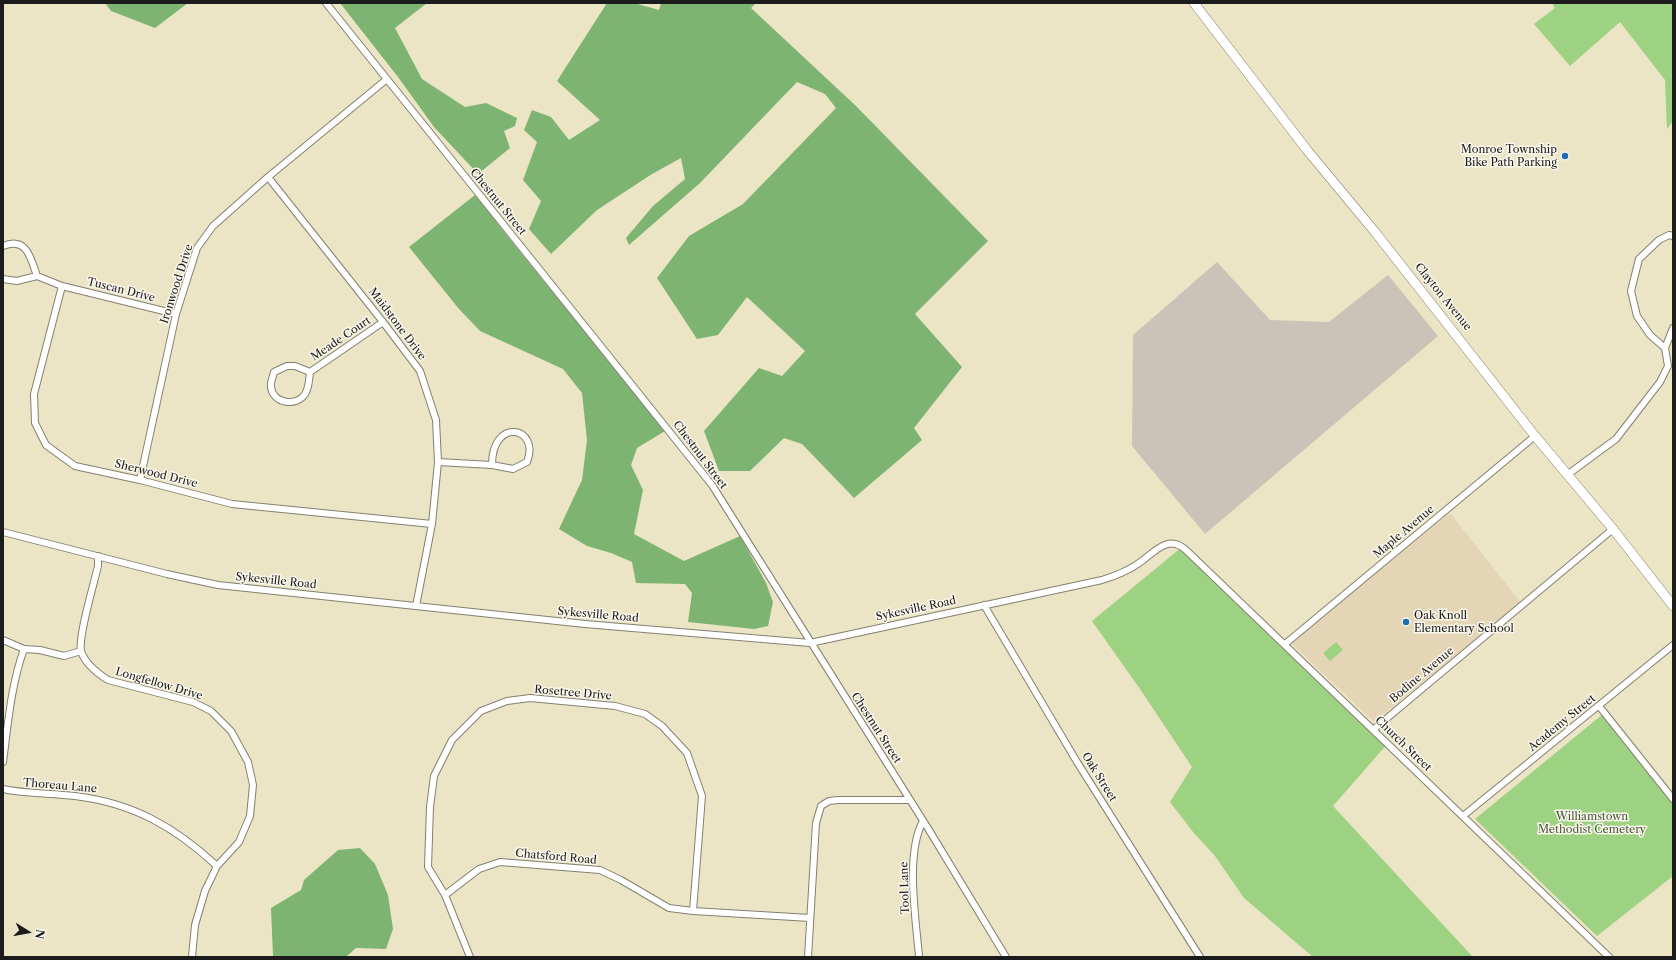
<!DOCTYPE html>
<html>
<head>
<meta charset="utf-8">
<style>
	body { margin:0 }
	#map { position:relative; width:1676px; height:960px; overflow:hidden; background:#ebe4c5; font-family:"Libre Caslon Text",serif }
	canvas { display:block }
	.frame { position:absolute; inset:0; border:4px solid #1c1c1c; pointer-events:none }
	.north { position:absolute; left:8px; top:912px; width:40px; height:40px; -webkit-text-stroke:3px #fbf7ec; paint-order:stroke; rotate:101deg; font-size:11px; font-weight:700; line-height:16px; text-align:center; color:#1c1c1c }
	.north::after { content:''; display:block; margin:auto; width:14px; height:18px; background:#1c1c1c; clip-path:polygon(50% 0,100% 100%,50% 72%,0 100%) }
</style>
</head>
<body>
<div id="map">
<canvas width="1676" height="960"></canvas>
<div class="frame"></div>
<div class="north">N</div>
</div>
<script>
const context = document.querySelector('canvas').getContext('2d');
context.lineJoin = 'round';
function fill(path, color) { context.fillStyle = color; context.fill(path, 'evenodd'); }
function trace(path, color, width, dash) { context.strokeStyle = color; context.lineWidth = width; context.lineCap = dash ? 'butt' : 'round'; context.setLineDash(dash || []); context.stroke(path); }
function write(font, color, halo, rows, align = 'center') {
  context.font = font + ' "Libre Caslon Text",serif'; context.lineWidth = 3; context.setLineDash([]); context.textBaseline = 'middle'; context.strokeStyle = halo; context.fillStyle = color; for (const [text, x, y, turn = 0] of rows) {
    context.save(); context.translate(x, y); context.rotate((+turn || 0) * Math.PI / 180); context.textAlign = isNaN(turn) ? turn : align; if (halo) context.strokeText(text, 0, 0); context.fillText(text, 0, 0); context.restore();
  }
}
fill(new Path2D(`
	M1450,513L1521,603L1374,722L1290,642Z`), '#e4d5b7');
fill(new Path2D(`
	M1217,262L1270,320L1329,322L1388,275L1438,336L1205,534L1132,446L1133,335Z`), '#c9c3b8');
fill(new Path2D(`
	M1552,3H1673V121L1667,129L1665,80L1620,22L1570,66L1534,24L1555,8Z
	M1182,547L1389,742L1333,806L1472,956L1471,957H1313L1244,898L1215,856L1193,832L1170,802L1192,767L1140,689L1092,621Z
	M1336,642L1343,650L1330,661L1323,653Z
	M1603,714L1673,801V876L1597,936L1475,819Z`), '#9dd283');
fill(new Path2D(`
	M105,3H188L155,28L111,11Z
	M340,3H427L395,28L422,79L465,107L486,103L517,118L515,126L504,131L510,148L478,174L434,127L398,77Z
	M607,3H634L659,10L661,3H756L751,8L856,106L988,241L915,314L962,367L914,428L922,440L854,498L802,444L784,438L750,471H719L704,431L759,368L782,376L805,351L747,297L718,335L697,339L657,278L689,236L743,204L836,108L825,94L797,82L700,183L629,245L626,238L653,206L685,179L681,158L652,174L597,210L551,254L529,229L541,201L523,180L537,142L524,130L532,110L551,117L569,140L600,120L557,81Z
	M475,195C537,275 603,351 665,431L637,448L631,465L643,490L634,534L684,561L740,536L766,583L773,602L768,626L754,629L688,622L692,593L685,584L636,583L632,562L611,553L587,546L559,529L582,480L587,440L582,393L563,369L480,331L459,309L409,247Z
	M360,848L375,864L388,895L393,929L386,949L356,948L346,957L273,956L271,908L301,890L304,880L338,850Z`), '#7eb471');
const minor = new Path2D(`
	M326,3L712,485L929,830L1006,957
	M268,177L383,322L420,371L436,420L438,462L432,524L416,606
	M3,246C27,236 31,259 37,276
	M3,279L17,281L37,276L62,286L176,314
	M62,286L34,394L35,423L46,445L75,466L140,480L232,504L432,524
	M1665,348L1650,335L1637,316L1631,291L1639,259L1659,240L1669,235L1673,236
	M287,366H295L310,372C309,380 309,388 305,394C297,407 273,404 271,387C270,382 273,377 274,372Z
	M310,372L383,322
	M438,462L492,465L513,469L527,462C541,427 492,416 492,465
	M1567,475L1616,439L1660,382L1668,366L1665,348L1673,328
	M140,480L176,314L197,248L213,226L268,177L387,79
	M3,532L167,574L218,585L585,624L810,643L1102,580C1115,576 1128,571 1139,563C1155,552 1168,533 1187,551L1609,957
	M98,556V566C94,584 78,636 81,651C85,664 97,673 108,680L193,702L211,711L231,731L248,762L253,785L250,816L239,842L217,866L205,891L195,925L192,957
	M984,605L1077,762L1200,957
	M3,640L24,649L40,650L64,656L81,651
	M1285,644L1535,436
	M1599,706L1673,799
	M1374,729L1613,529
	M3,762C8,724 11,685 24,649
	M3,789C27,794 51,793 75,796C133,803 175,827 217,866
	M1463,816L1673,645
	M445,895L479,869L500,862L600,870L621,880L669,908L693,911L810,918
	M470,957L445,895L428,867L430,807L434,776L452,740L481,711L507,701L530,698L615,706L645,714L662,726L687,753L702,796L693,911
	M808,957L816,823L821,806L829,801L838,800H910
	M919,957C916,919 905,854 923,821`);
const secondary = new Path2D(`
	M1194,3L1307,150L1375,232L1535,436L1613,529L1673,606`);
trace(minor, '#848070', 8);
trace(secondary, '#848070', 10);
trace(minor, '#fff', 6);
trace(secondary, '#fff', 9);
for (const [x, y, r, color] of [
	[1565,156,4,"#1f6fb2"],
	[1406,622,4,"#1f6fb2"]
]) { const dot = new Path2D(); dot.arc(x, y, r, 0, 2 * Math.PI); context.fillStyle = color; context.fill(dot); trace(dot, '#fbf7ec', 1.5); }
write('11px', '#1c1c1c', '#fbf7ec', [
	["Monroe Township",1557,150],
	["Bike Path Parking",1557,163],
	["Oak Knoll",1414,616,"left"],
	["Elementary School",1414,629,"left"]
], 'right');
write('11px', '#1c1c1c', '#fbf7ec', [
	["Chestnut Street",498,202,51],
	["Ironwood Drive",177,284,-72],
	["Tuscan Drive",121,290,14],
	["Clayton Avenue",1443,297,51],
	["Maidstone Drive",397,324,53],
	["Meade Court",341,339,-34],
	["Chestnut Street",700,455,53],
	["Sherwood Drive",156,474,14],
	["Maple Avenue",1404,532,-40],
	["Sykesville Road",276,581,6],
	["Sykesville Road",916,609,-12],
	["Sykesville Road",598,615,5],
	["Bodine Avenue",1422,675,-40],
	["Longfellow Drive",159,684,16],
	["Rosetree Drive",573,693,5],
	["Academy Street",1562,723,-39],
	["Chestnut Street",876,728,57],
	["Church Street",1403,744,44],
	["Oak Street",1099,777,58],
	["Thoreau Lane",60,786,5],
	["Chatsford Road",556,857,5],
	["Tool Lane",905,888,-92]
]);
write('11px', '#495c40', '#fbf7ec', [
	["Williamstown",1592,817],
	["Methodist Cemetery",1592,830]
]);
</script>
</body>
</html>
